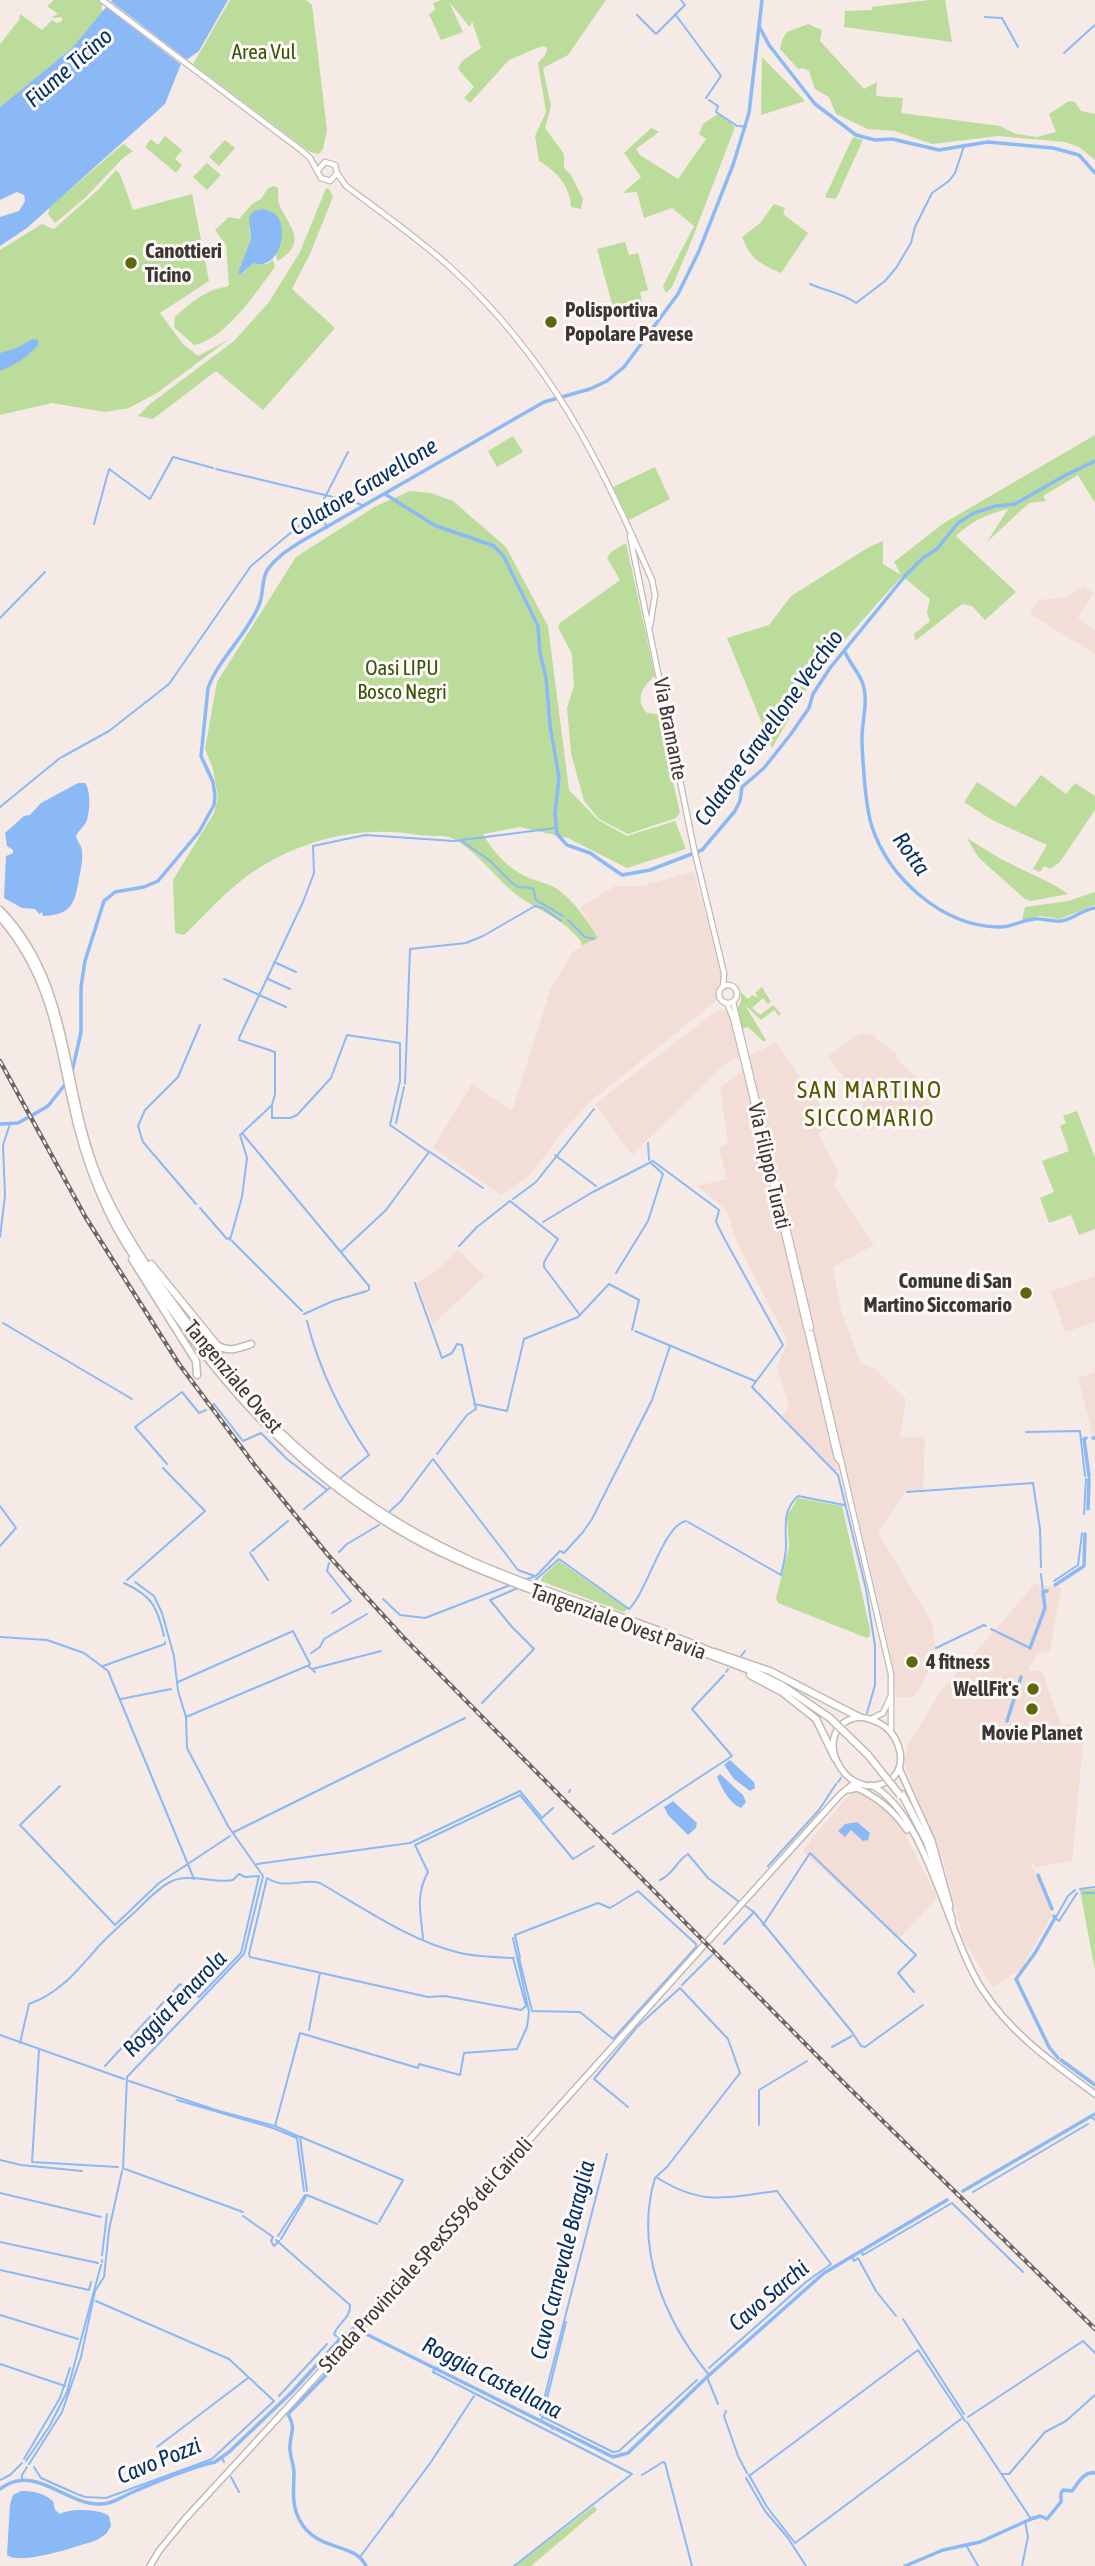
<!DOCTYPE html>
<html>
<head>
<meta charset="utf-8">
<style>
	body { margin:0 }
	canvas { display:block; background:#f5eae5 }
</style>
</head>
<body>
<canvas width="1095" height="2566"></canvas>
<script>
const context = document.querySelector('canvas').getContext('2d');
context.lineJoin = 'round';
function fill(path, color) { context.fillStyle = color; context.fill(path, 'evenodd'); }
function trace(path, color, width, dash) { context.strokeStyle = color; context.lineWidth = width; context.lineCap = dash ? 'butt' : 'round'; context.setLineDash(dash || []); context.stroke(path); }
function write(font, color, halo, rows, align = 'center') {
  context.font = font + ' "Asap Condensed",sans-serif'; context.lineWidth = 6; context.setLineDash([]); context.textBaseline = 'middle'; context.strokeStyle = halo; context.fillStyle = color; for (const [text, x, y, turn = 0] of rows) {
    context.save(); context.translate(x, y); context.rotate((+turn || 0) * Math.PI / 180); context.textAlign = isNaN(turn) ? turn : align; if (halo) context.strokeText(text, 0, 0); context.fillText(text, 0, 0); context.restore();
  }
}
fill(new Path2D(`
	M1083,586L1093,593L1078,618L1095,630V654L1030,614L1039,600L1067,597Z
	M694,871L723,984L718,990L715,1002L593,1099L565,1129L531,1174L501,1195L433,1148L472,1084L512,1111L551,987L574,951L598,938L580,908L615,886H642Z
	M719,1009L729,1013L739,1058L730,1061L720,1069L632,1155L595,1104Z
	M860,1033L875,1035L874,1037L898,1055L896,1058L916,1077L931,1104L871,1131L858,1111L863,1107L858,1096L850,1098L841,1083L845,1079L828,1056Z
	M776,1043L833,1122L818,1134L838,1172L834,1185L874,1245L833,1267L841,1310L860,1362L874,1368L906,1399L900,1437H925L923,1490L906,1491L878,1533L932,1622L936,1650L922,1686L913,1697H896L893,1664L847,1470L835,1471L782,1416L789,1407L777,1367L788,1341L738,1245L726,1209L697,1186L727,1179L719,1148L728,1143L720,1088L742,1072L750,1055Z
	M458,1250L485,1276L433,1324L417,1283L438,1270Z
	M1095,1276V1322L1065,1332L1051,1291Z
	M1095,1372V1436H1093L1078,1378Z
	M1035,1584L1061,1588L1050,1651L1037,1654L1028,1671H1042L1061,1725L1085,1723L1072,1861L1036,1867L1030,1860L1052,1915L1021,1969L993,1987L964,1941L942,1857L905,1767V1757L908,1745L941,1691Z
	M856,1793L867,1795L890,1813L905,1834L936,1895L935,1900L899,1939L802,1851L848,1796Z`), '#f2ded6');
fill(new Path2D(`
	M54,0H106L101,7L103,12L72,48L0,107V44L19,20L20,14L42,30L52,20L57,23L62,21V17L51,18L58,14L47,6Z
	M230,0H306L312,5L327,130L323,149L319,154L310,152L193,64Z
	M441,0H606L568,55L543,68L551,106L545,128L564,154V168L571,175L583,199L581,209L571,207C570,186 557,172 539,161L535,136L546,112L538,63L546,54L547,48L542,46L509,60L470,103L464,98L474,87L458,69L462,61L481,48L472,21L470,27L449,2L463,32L441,40L429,14L435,10L433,3Z
	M929,0H945L952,42L844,27L845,11L872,10V7Z
	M808,24L822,30L820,41L864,89L877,82L876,96L903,98L901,113L1000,126L1016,134L1037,137L1056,132L1049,114L1069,101L1075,102L1081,111L1095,114V160L1079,147L1065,142L998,136L932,144L895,131L868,129L836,114L829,97L815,89L809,71L803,68L798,69L780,49L782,40L787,32Z
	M762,57L805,101L761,115Z
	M719,113L735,127L691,242L672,287L666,293L663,286L694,226L672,208L644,218L637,192L623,193L641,177L624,153L651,128L659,132L636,149L640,155L678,179L706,139L699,134L703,124Z
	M165,136L182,150L175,159L182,165L176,173L145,147L151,139L158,145Z
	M853,137L863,140L836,199L825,197Z
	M225,140L235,148L219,166L209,157Z
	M123,144L133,151L124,157L85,198L55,223L48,214L50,207Z
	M207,163L221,175L207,190L193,177Z
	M116,170L120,174L133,210L192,194L209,281L160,313L182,343L198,356L228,340L157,393L129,408L105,412L52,403L0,415V250L42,224L54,229L99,189Z
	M274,186L278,188C279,193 277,199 279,204C289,227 309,242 278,261L276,257C279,237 289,219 264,209L249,229L251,239L239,273L242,274L254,263L267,264L273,260L275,267C257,291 226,339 194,345L174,327L175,317C189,304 208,288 227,287L229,284L226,245L215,230L229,217L239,219L252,204L261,199L268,188Z
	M326,188L329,189L333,197L310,254L292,289L335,328L263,410L216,371L153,419L138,416L150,404L234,341L269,302L300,252Z
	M774,204L785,208L783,214L808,233L781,273C759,263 751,260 742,237L760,223Z
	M625,242L629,255L638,253L648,290L640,292L643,307L636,314L616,318L597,249Z
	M1095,435V503L1078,475L1043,496L1046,501L1029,503L987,542L1008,509C987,514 971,521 956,536L1016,592L985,620L972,606L962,604L915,641L914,634L930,621L927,612L930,599L902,576L817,671L772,748L727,638L769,625L791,596L869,547L883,541V564L901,575L894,562L944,523Z
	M513,436L523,452L497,467L488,451Z
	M655,467L670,499L629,520L613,487Z
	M410,491L431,493L453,501L506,547L548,626L569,790L598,820L627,836L675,821L686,849L627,868L568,838L520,827L483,834C492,850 507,868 525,876C536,882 549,882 560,891C576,904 587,920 598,938L581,946L582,943C566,920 540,911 518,896C496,879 479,853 454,839C445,834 428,837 418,835C357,824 291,842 242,880C221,896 203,917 184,935L175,933L173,880L214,813L218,797L213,769L205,749L217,682L296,557L376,506Z
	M626,543L655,676C643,685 634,700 647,713L658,714L680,813L676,818L628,834L599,819L584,801L571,753L567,708L574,686L572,654L558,627L560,623L620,580L607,558L611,552Z
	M1041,775L1066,794L1075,783L1095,796V810L1060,862L1050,869L1044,866L1040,872L1033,869L1047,845L992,820L964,802L977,782L1015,807Z
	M967,838C983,848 998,858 1015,866C1034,876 1050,881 1068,894L1031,901L1025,899L978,857Z
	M1095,892V905L1060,919L1040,916L1022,920L1025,907L1068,901Z
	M762,987L771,1002L768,1004L763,998L752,1008L760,1015L773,1005L781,1014L779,1016L774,1010L761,1020L745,1005L766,1040L764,1042L748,1027L741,1029L737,1009L741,1001V992L748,999L752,995L757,997L758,996L755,993Z
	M1077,1111L1095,1157V1229L1079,1235L1071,1215L1049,1223L1040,1198L1054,1192L1042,1161L1069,1151L1060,1126L1066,1123L1063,1116Z
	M798,1498L842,1506L870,1629V1636L867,1638L778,1603L776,1598L789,1547L787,1516Z
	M559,1561L628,1609L623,1612L541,1581L542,1577Z
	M1095,1889V1970L1080,1890Z
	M594,2506L597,2510L531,2566H515Z`), '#bcdc9c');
fill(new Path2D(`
	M112,0H228L199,51L181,64L165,104L27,228L0,246V217L19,211L25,201L24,195L17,192L0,200V107L72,48Z
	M264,209C265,209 274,213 275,214C291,228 278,272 254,263L241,274L238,273L251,239L249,218L253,211Z
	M33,339L38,340V345C27,358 15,365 0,371V353L14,349Z
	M78,783H85C91,791 90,810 87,820C85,826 79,830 76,836C77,841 82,846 82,851C83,859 81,870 79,878C75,903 72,915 43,916L42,912L39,914L35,909L22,908L4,898L6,856L13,853V850L7,846L5,833L24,816L30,815L41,803Z
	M730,1760L754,1782L755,1788L750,1791L734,1779L724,1765Z
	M720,1774L743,1795L746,1802L741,1808C730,1804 722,1789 717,1777Z
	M673,1801L697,1823L696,1828L688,1835L668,1815L664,1807Z
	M857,1822L870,1833L868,1840L863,1841L851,1830L845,1837L838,1831L845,1824Z
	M21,2491C34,2491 43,2493 53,2501L55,2510L60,2514C71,2508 99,2509 109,2516L111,2526L106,2534L97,2540C79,2546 19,2566 7,2555L10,2504L13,2495Z`), '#8bb9f6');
fill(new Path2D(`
	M108,0H109L190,62L184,67L105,6Z`), '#f5eae5');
trace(new Path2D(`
	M675,14L721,76L706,98
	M637,15L656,34L685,5L681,0
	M985,17L1002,18L1018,47
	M1064,53L1095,25
	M709,100L718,106L716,112L737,126
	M739,126L746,127
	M810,284C826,291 842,293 856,303L885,281L896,268L911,243L915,227L932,193L949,181L955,173L964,146
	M216,469L354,502
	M357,503L364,506
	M319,510L327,528
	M94,524L109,469L150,499L173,457L213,468
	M0,618L45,572
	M62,757L109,731L169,684L251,566L319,509L348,452
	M0,807L60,758
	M462,841L489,860L512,883L518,887L533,888L536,900L563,916
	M568,920L585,937L594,939
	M274,962L296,972
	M224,979L286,1007
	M268,979L290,989
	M239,1038L303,902L314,873L313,846L365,835L454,841L556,828
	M405,1084L410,949L466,943L483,936L535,906L543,908L561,921
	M272,1105V1118H290L297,1115L331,1078L347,1035L400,1043V1081L390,1125L429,1152L386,1210L341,1252
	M396,1123L404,1087
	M242,1133L369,1286V1290
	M648,1143L649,1160
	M430,1152L483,1188
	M555,1155L596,1186
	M513,1199L536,1182L594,1109
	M196,1204L143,1142L138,1126L145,1110L178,1077L200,1025
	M200,1208L227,1239L229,1238
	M543,1222L591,1193L653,1161L719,1210L716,1222L724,1238L783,1345L752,1387L838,1475L866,1589L875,1646V1685L867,1713
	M0,1237L5,1196L3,1145L10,1124
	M230,1240L242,1197L247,1158L240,1135L272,1105L275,1094V1052L239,1040
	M232,1241L302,1311
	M459,1246L477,1227L510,1201L558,1239L544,1262V1267L580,1315
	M616,1273L648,1221L663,1174L651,1163
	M415,1283L442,1358L452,1353L457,1344L462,1345L476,1409L467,1415L437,1454
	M304,1314L333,1301L367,1291
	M307,1321C319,1369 341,1414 369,1455L338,1480
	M3,1323L132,1399
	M635,1331L755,1381
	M474,1404L507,1411L524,1339L578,1317L609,1284L639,1300L632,1330
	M211,1406L214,1404L243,1441L261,1433L287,1459L326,1489
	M1026,1432L1080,1431L1085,1476
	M433,1459L518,1570L535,1576
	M167,1464L135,1427L182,1392L199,1413L206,1410
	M907,1492L1033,1483L1040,1529L1041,1567
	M0,1506L16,1528L0,1546
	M304,1509L332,1486
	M388,1513L401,1501L432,1460
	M1084,1514L1086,1479
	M688,1522L781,1575C783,1566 786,1556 786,1546C786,1527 782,1511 798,1496L844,1505
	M252,1551L288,1521
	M339,1552L347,1544L379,1525
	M250,1553L268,1580
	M329,1563L327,1571L351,1601L332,1613
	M1041,1574L1043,1592
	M127,1580L205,1511L163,1468
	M524,1580L536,1576L560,1551L564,1553L583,1532L592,1519L652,1400L670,1346
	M1054,1581L1078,1565L1082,1533
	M124,1583C152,1596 157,1606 164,1636
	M532,1583L559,1559L629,1609C647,1592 664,1524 686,1521
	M383,1599L400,1615L425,1618L513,1584
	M991,1629L1030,1648
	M0,1637L47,1640L84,1653L108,1671L194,1879
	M936,1648L984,1625L986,1626
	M311,1653L320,1647L324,1639L367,1614
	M741,1656L745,1651
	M103,1666L165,1644V1642
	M312,1669L381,1651
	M726,1672L728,1669
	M178,1682L293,1631L310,1664L308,1666L315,1672
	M121,1699L171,1689
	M482,1703L534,1649L512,1627L490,1600L520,1587
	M186,1717L307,1666
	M838,1782L841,1778
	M60,1786L20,1825L115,1925L159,1883L230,1836
	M569,1792L570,1790
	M234,1832L465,1718
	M613,1834L732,1756L692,1709L724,1675
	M257,1864L410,1843L520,1791L542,1818L553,1808
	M768,1866L819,1810L836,1784
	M660,1880C674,1874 676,1861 688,1854L708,1878L738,1901
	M1080,1889L1095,1887
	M1083,1893H1095
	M744,1905L754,1912L852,2032L861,2046L865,2047L923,2005
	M1056,1917L1068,1896L1075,1890
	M1055,1918L1059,1921L1077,1893
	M763,1925L810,1853L916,1955L898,1973L914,1992
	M423,1939C421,1913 415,1896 428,1872L415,1845L520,1795L573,1859L594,1846
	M724,1944L754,1912
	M513,1958L526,2006L521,2010L445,1996L428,1997L250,1957L249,1954L267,1878C285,1890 302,1878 320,1883C365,1909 410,1941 460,1953C477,1957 496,1957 514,1958
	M519,1958L532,2011L580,2012L613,2039L696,1947V1944L638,1891L610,1908L598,1903L515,1935L520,1958
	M682,1985L712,1955
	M309,2030L320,1973
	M0,2035L124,2079
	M20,2043L29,2004C59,1994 78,1970 98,1947C110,1934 124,1922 137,1910C147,1900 157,1889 170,1882C188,1872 214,1884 233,1880L239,1874L245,1877L259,1876L241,1953L199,1997L180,1984L105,2066
	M832,2047L852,2036
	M39,2050L32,2162L118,2167
	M129,2081L219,2111L275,2126
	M177,2100L273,2128L297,2138L304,2191
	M628,2107L594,2079L637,2027L680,1988
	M1091,2117L1095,2120
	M759,2125V2090L807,2061
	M301,2137L403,2180L379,2222
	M0,2160L21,2165L82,2171
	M123,2169L127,2077L244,1954L263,1876L228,1826L187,1748L186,1717L178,1691L174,1656L162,1613L154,1596L135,1582
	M125,2169L243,2212
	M657,2176L667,2167L740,2073L728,2039L680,1988
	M656,2177C703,2207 726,2197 777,2191L831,2264L806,2282L709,2368
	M655,2178C634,2248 664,2320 709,2375
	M307,2191L300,2137L275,2126L300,2033L418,2068L419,2064L460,2075L464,2053L517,2049L527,2027L529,2012L513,1938
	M973,2192L1088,2124
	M0,2193L101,2217
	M243,2216L273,2237L271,2241L274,2246L279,2241
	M278,2236L305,2195
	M281,2239L307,2195L377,2224
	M276,2240L350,2305C351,2318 338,2323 334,2334L336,2336
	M0,2242L98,2263
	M861,2251L863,2255L952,2203L1023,2272
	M102,2255L107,2214
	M852,2257L854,2261L858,2258L876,2291L896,2316
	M102,2262V2260
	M0,2270L89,2290L91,2282
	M0,2315L78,2339
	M903,2319L964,2414
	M338,2337L340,2339
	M0,2364L65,2386
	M438,2365L442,2361
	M435,2367L433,2372L632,2474L514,2566
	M436,2370L438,2367
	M707,2377L718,2404
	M279,2396L327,2344
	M726,2411L724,2416L738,2456L747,2473
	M540,2415L607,2154
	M543,2417L613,2452L619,2451L697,2380
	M968,2417L1083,2341L1095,2353
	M541,2422L566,2322
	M967,2422L1031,2519
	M552,2429L553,2428
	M157,2447L248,2378
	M222,2458L224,2462
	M24,2459L60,2398L70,2368
	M26,2461L49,2427L67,2392L101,2265
	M29,2464L62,2412L81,2357L95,2291L104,2277L109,2230L122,2171
	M34,2467L41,2478L77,2494L85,2497L106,2498L212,2459L274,2401L229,2359L96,2301
	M1002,2474H1009L1045,2432L1066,2421L1095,2395
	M642,2475L663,2462L665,2463L692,2566
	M749,2475L767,2507L795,2543L961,2419
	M749,2476L918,2350L965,2421
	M231,2477L239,2492
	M746,2478L765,2511L788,2538L806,2566
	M0,2480L10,2475L22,2463
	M22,2480V2475L27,2467
	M392,2516L395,2510
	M966,2545L978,2566
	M360,2557L431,2462L474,2396
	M1022,2566L1028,2537L1025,2521`), '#8bb9f6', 2);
trace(new Path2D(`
	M760,28L769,45L815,104L856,135L875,140L892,139L939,150L988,142L1053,148L1079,155L1095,173
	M385,494L434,525L494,546L504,557L538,626L540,653L546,678L550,725L559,778L555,814L557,834L567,845L590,853L622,875L650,870L702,850L735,811L740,801L742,787L764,768L791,734L809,708L813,694L830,668L905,576L923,558L937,549L958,523L974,513L996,506L1015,504L1066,475L1095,461
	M845,652C850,664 860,674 863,684C869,703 861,723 862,742C863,765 865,805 872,827C889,878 942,926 998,927C1011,928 1022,920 1034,919C1043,918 1052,922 1061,921C1072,920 1083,909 1095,908
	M72,1072L81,1032V987L85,961L104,901L115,892L144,887L158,881L199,832L214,805L215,796L213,782L201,756L208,688C219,658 247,635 259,605C264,594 261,579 268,569C277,556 290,549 302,541L544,402L590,389L607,381L624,367L678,294L699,251L733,165L749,113L762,0
	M31,1116L48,1106L67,1082
	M0,1124L18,1123L27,1118
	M1086,1438L1084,1439L1089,1476
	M1093,1438H1095
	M1088,1509L1089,1479
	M1055,1585L1084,1566L1085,1534
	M1030,1648L1045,1608L1043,1592L1047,1591
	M1007,1721L1021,1677
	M1038,1875L1052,1909
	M1054,1916L1055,1918L1035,1953L1016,1979L1049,2047L1058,2058
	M1061,2060L1095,2085
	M963,2191L1095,2114
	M324,2373L326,2375L288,2414C296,2430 291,2430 290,2445C289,2454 293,2462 294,2471C294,2488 291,2503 299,2519C316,2553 354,2541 366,2566
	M0,2489C36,2462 65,2506 102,2504C113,2504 123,2496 133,2492C158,2481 188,2468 215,2462L229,2452L292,2392L340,2339L354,2328L613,2457L628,2453L707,2377L824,2273L947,2200
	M905,2566L943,2550L980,2542L1031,2519L1040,2516L1047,2519L1061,2502V2493L1063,2490L1072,2491C1078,2483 1084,2471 1095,2473`), '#8bb9f6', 3.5);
const secondary = new Path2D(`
	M102,0L301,150L310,158L321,178L330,181L337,173
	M318,170L325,162L335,165L337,173L346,186C382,213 418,238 451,268C550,359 599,459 652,580L655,595L650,626
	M630,536L694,849L724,973L723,987
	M719 994a9 9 0 1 1 18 0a9 9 0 1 1-18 0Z
	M733,1002L811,1328
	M727,1003L733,1018L748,1078L807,1330
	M808,1333L837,1458L840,1461
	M811,1333L891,1674V1730
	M871,1719L883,1713L890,1698`);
const primary = new Path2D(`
	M859,1717C868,1718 877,1721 884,1726C901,1738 909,1769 888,1781C844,1806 806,1726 859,1717Z
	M899,1768L932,1841L950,1906
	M871,1785C926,1812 948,1937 982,1989C1011,2034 1053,2063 1095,2094
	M849,1790L857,1788C879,1798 894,1811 907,1830
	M708,1941L840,1795L852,1785L861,1784
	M150,2566L159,2551L185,2519L355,2334L704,1945`);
const motorway = new Path2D(`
	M0,910C72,984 61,1087 98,1177C125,1241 168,1297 209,1352
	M0,917C56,981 58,1050 78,1128C85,1156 95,1183 107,1209C126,1250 156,1288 182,1324C244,1411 318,1484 411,1537C454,1561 501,1578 548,1596C617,1622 688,1646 757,1673L783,1686L830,1718
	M132,1259L196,1361L197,1375
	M151,1264L217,1345L219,1356L215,1363
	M217,1345C229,1353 239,1348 251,1344
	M224,1372C293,1454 376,1519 474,1562C553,1597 638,1619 717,1654
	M714,1652L770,1671L859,1717
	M750,1675L782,1692L816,1719L835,1758
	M902,1794L927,1842L952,1920`);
trace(secondary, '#c3b9b4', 7);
trace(primary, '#c3b9b4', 8);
trace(motorway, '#c3b9b4', 9);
trace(secondary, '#fff', 4.5);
trace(primary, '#fff', 5);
trace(motorway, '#fff', 6);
const rail = new Path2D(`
	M0,1061L86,1218L179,1364L256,1467L328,1555L403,1637L845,2084L1095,2329`);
trace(rail, '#6c6664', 4.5);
trace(rail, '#fef9f7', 2, [5]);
const motorwayBridge = new Path2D(`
	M209,1352L224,1372
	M830,1718L868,1755L900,1795`);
trace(motorwayBridge, '#c3b9b4', 9, []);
trace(motorwayBridge, '#fff', 6);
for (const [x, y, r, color] of [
	[131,263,7,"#5d680d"],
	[551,322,7,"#5d680d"],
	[1026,1293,7,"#5d680d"],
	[912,1662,7,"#5d680d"],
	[1033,1689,7,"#5d680d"],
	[1032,1709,7,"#5d680d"]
]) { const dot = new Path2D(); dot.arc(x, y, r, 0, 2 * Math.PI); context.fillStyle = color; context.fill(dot); trace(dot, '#fef9f7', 2.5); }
write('21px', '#365408', '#fef9f7', [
	["Area Vul",264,52],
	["Oasi LIPU",402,668],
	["Bosco Negri",402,692]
]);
write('bold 21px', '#3b3735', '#fef9f7', [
	["Canottieri",145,251],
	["Ticino",145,275],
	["Polisportiva",565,310],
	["Popolare Pavese",565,334],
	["Comune di San",1012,1281,"right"],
	["Martino Siccomario",1012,1305,"right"],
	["4 fitness",926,1662],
	["WellFit's",1019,1689,"right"],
	["Movie Planet",1032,1733,"center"]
], 'left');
write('21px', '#3b3735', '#fef9f7', [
	["Via Bramante",670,729,79],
	["Via Filippo Turati",769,1166,77],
	["Tangenziale Ovest",233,1377,50],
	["Tangenziale Ovest Pavia",618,1622,20],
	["Strada Provinciale SPexSS596 dei Cairoli",426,2255,-48]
]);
write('italic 23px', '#023166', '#fef9f7', [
	["Fiume Ticino",69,68,-41],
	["Colatore Gravellone",364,487,-31],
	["Colatore Gravellone Vecchio",769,728,-54],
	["Rotta",911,854,55],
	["Roggia Fenarola",175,2004,-46],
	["Cavo Carnevale Baraglia",563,2260,-76],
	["Cavo Sarchi",769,2296,-40],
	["Roggia Castellana",492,2378,27],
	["Cavo Pozzi",159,2461,-22]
]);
context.letterSpacing = '2px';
write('24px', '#505a06', '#fef9f7', [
	["SAN MARTINO",870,1090],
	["SICCOMARIO",870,1118]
]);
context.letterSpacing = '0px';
</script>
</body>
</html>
